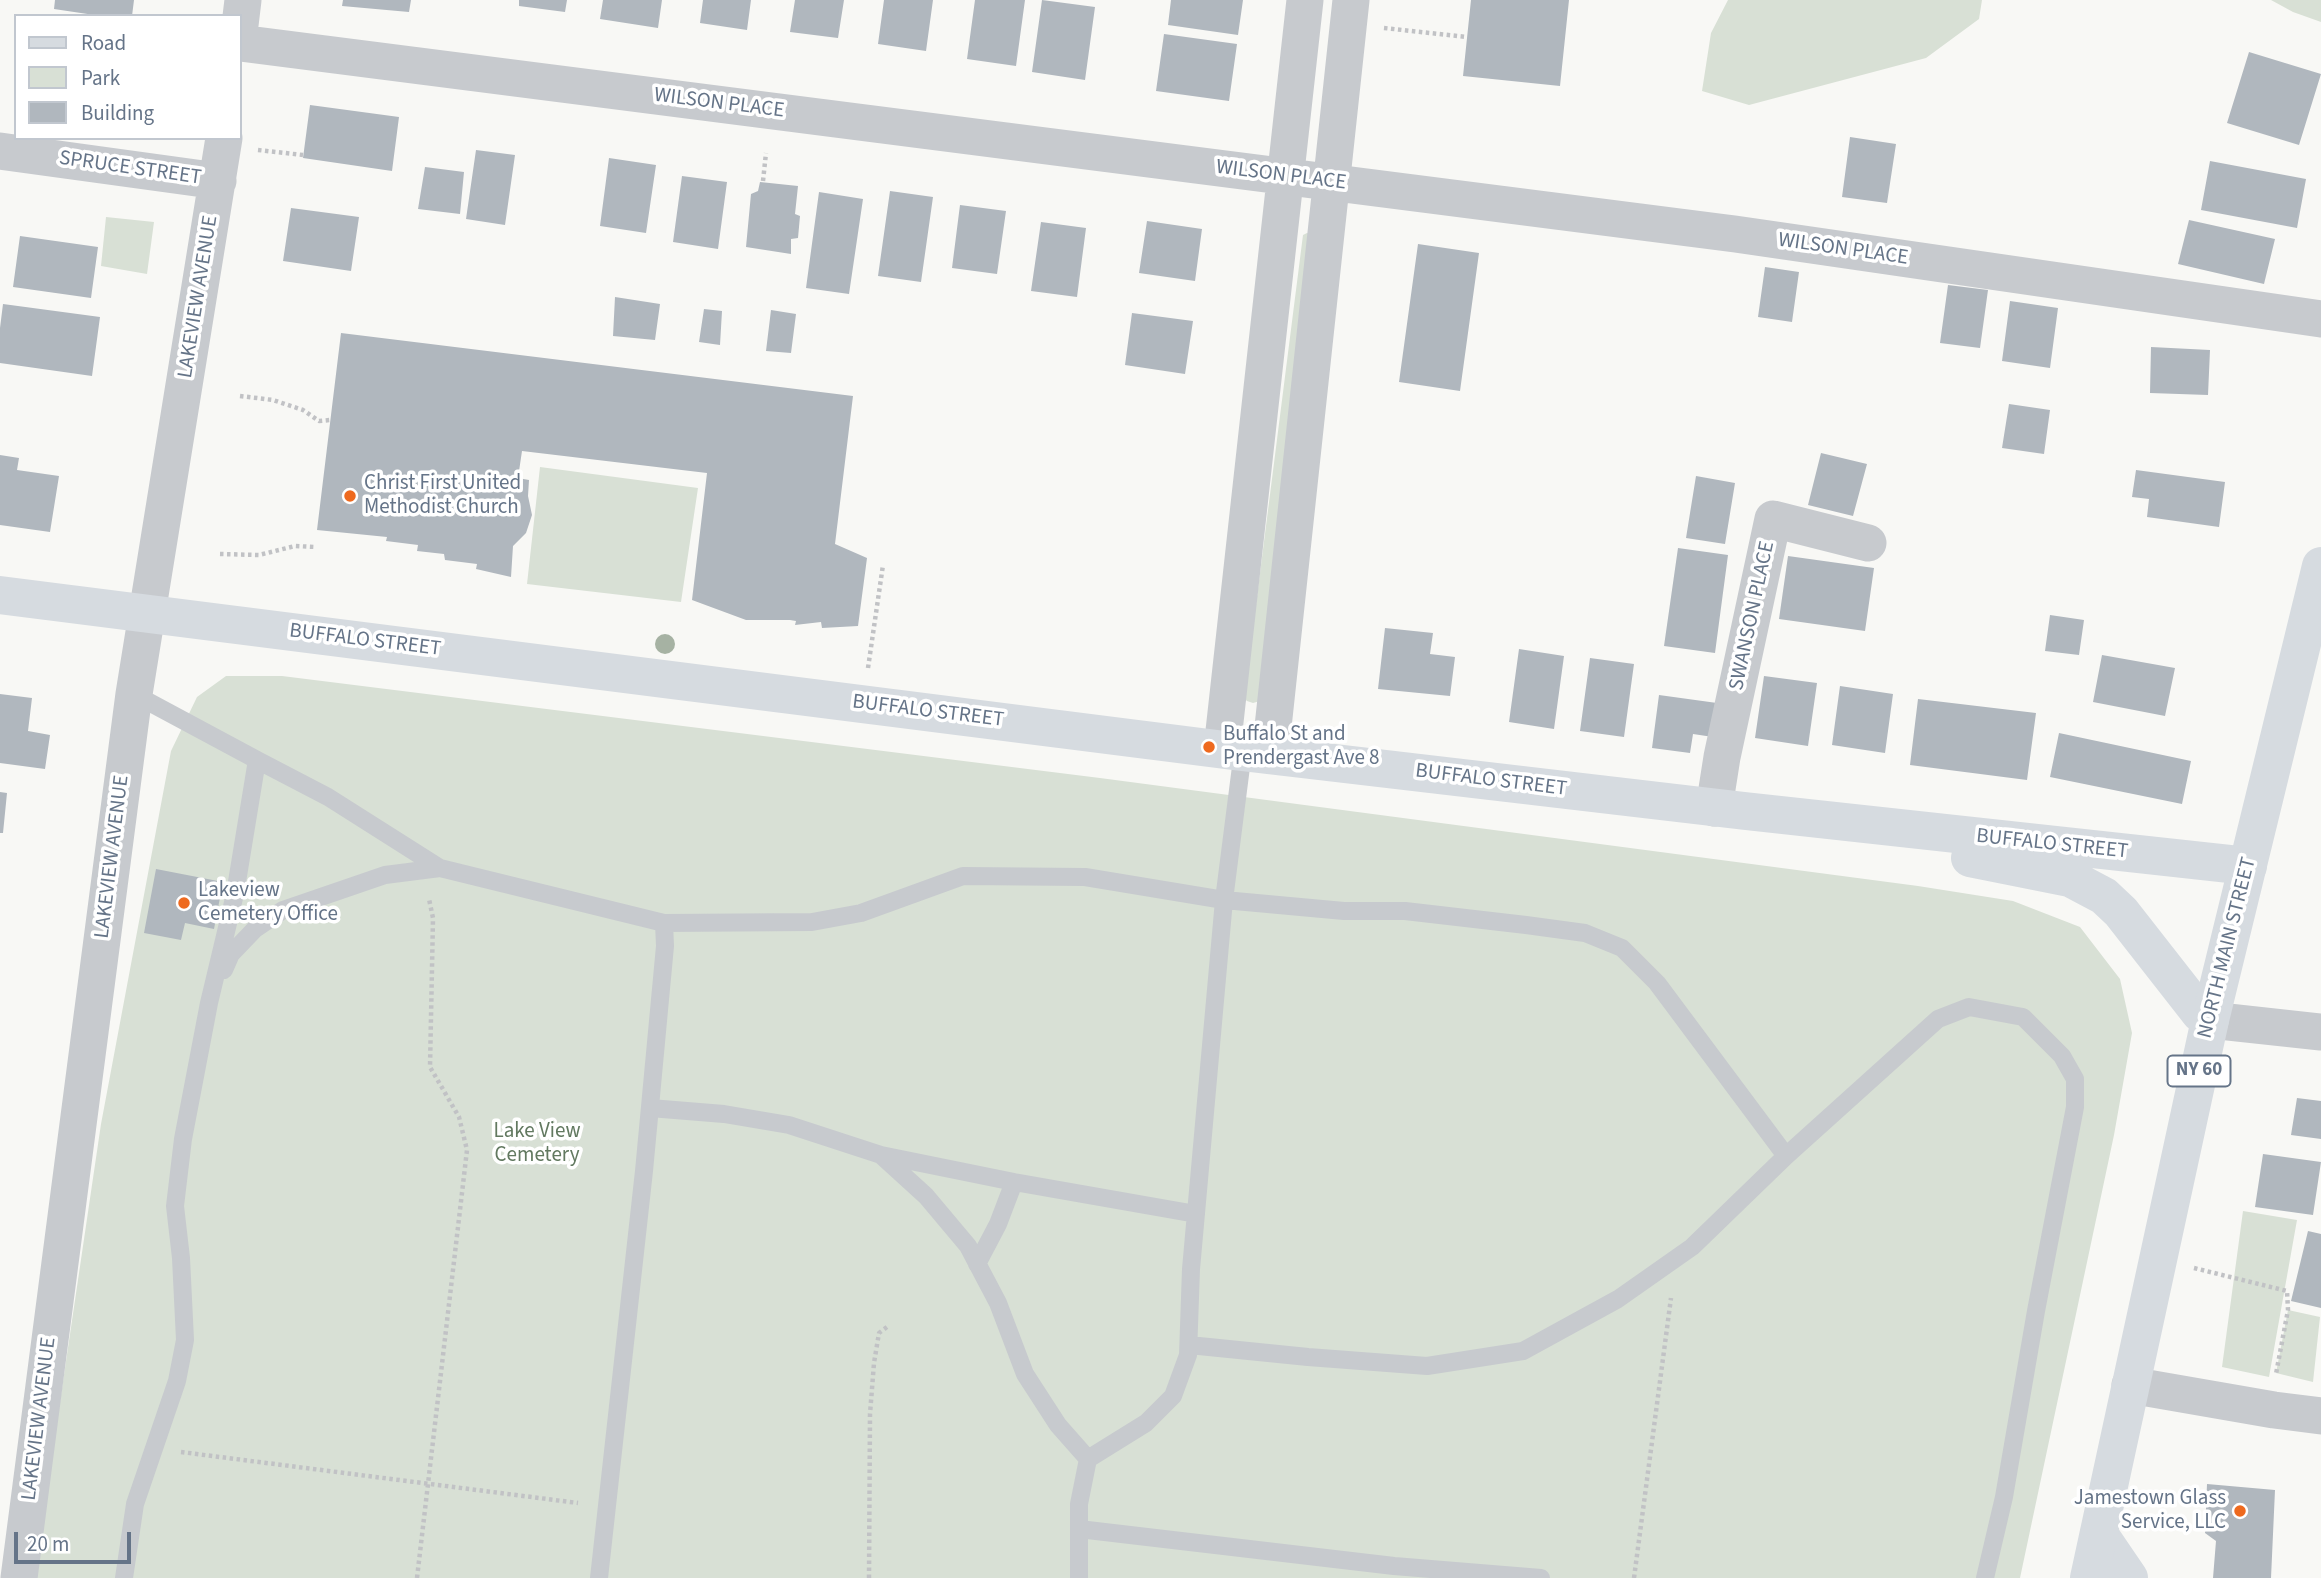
<!DOCTYPE html>
<html>
<head>
<meta charset="utf-8">
<style>
	body { margin:0 }
	#map { position:relative; width:2321px; height:1578px; overflow:hidden; background:#f8f8f5; font-family:"Source Sans 3",sans-serif }
	canvas { display:block }
	.legend { position:absolute; left:14px; top:14px; width:228px; height:126px; box-sizing:border-box; background:#fff; border:2px solid #c1c7cf; margin:0; padding:9px 12px; list-style:none; font-size:21px; color:#657488 }
	.legend li { display:flex; align-items:center; gap:14px; height:35px }
	.legend b { width:35px; border:2px solid #c1c7cf }
	.scale { position:absolute; left:14px; top:1532px; width:117px; height:32px; box-sizing:border-box; border:4px solid #657488; border-top:0; padding-left:9px; font-size:21px; line-height:24px; white-space:nowrap; color:#657488; -webkit-text-stroke:5px #fff; paint-order:stroke }
</style>
</head>
<body>
<div id="map">
<canvas width="2321" height="1578"></canvas>
<ul class="legend">
<li><b style="height:9px;background:#d6dbe0"></b>Road</li>
<li><b style="height:19px;background:#d8e0d5"></b>Park</li>
<li><b style="height:19px;background:#b0b7be"></b>Building</li>
</ul>
<div class="scale">20 m</div>
</div>
<script>
const context = document.querySelector('canvas').getContext('2d');
context.lineJoin = 'round';
function fill(path, color) { context.fillStyle = color; context.fill(path, 'evenodd'); }
function trace(path, color, width, dash) { context.strokeStyle = color; context.lineWidth = width; context.lineCap = dash ? 'butt' : 'round'; context.setLineDash(dash || []); context.stroke(path); }
function write(font, color, halo, rows, align = 'center') {
  context.font = font + ' "Source Sans 3",sans-serif'; context.lineWidth = 7; context.setLineDash([]); context.textBaseline = 'middle'; context.strokeStyle = halo; context.fillStyle = color; for (const [text, x, y, turn = 0] of rows) {
    context.save(); context.translate(x, y); context.rotate((+turn || 0) * Math.PI / 180); context.textAlign = isNaN(turn) ? turn : align; if (halo) context.strokeText(text, 0, 0); context.fillText(text, 0, 0); context.restore();
  }
}
fill(new Path2D(`
	M1728,0H1982L1979,19L1926,58L1749,105L1702,91L1711,33Z
	M2271,0H2321V22L2293,12Z
	M106,217L154,222L147,274L101,266Z
	M1307,233L1313,234L1260,701L1253,703L1247,701L1244,698L1245,691L1303,235Z
	M540,467L698,488L681,602L527,584Z
	M226,676H282L1100,778L1918,886L2013,901L2080,927L2120,979L2132,1033L2114,1135L2020,1578H34L101,1124L171,751L197,697Z
	M2243,1211L2297,1220L2269,1377L2222,1367Z
	M2288,1310L2320,1317L2313,1382L2276,1373Z`), '#d8e0d5');
fill(new Path2D(`
	M55,0H134L132,16H101L54,9Z
	M343,0H411L409,12L342,6Z
	M519,0H567L565,12L519,6Z
	M603,0H662L658,28L600,19Z
	M703,0H751L747,30L700,23Z
	M795,0H844L838,38L790,32Z
	M884,0H933L926,51L878,44Z
	M975,0H1025L1016,66L967,59Z
	M1042,0L1095,7L1085,80L1032,72Z
	M1171,0H1243L1238,35L1168,25Z
	M1471,0H1569L1560,86L1463,76Z
	M1164,34L1237,44L1229,101L1156,91Z
	M2249,52L2321,74L2299,145L2227,123Z
	M310,105L399,117L392,171L303,158Z
	M1850,137L1896,144L1887,203L1842,197Z
	M476,150L515,155L505,225L466,219Z
	M609,158L656,165L646,233L600,226Z
	M2210,161L2306,179L2297,228L2201,210Z
	M425,167L464,172L460,214L418,209Z
	M682,176L727,182L718,249L673,242Z
	M760,182L798,186L795,214L800,216L798,238L791,239V254L746,247L751,194L758,191Z
	M890,191L933,197L921,282L878,276Z
	M819,192L863,199L849,294L806,288Z
	M960,205L1006,211L997,274L952,268Z
	M291,208L359,217L351,271L283,261Z
	M2189,220L2275,239L2264,284L2178,264Z
	M1147,221L1202,229L1195,281L1139,273Z
	M1041,222L1086,228L1077,297L1031,291Z
	M20,236L98,247L91,298L13,287Z
	M1418,244L1479,253L1460,391L1399,382Z
	M1765,267L1799,272L1792,322L1758,317Z
	M1948,285L1988,290L1980,348L1940,343Z
	M615,297L660,304L655,340L613,336Z
	M2010,301L2058,308L2050,368L2002,361Z
	M3,304L100,317L92,376L0,363V328Z
	M704,309L722,311L720,345L699,342Z
	M771,310L796,314L791,353L766,351Z
	M1132,313L1193,321L1185,374L1125,365Z
	M341,333L853,396L835,544L867,558L858,626L822,628L821,622L795,625L796,621L790,620H746L692,600L707,473L522,451L518,478L529,480L528,496L532,515L526,533L513,546L511,577L476,569L477,564L445,560L444,554L417,551L418,545L386,541L387,537L317,530Z
	M2151,347L2210,350L2208,395L2150,393Z
	M2009,404L2050,410L2044,454L2002,448Z
	M1821,453L1867,464L1853,516L1808,505Z
	M0,455L19,458L17,470L59,476L50,532L0,525Z
	M2136,470L2225,482L2219,527L2147,517L2149,499L2132,497Z
	M1696,476L1735,483L1725,544L1686,538Z
	M1678,548L1728,555L1715,653L1664,646Z
	M1788,556L1874,568L1865,631L1779,619Z
	M2050,615L2084,620L2079,655L2045,651Z
	M1385,628L1433,633L1430,654L1455,657L1450,696L1378,689Z
	M1519,649L1564,656L1554,729L1509,722Z
	M2102,655L2175,668L2165,716L2093,702Z
	M1590,658L1634,664L1624,737L1580,731Z
	M1764,676L1817,683L1808,746L1755,738Z
	M1840,686L1893,694L1885,753L1832,745Z
	M0,694L32,698L28,731L50,735L45,769L0,763Z
	M1659,695L1717,703L1713,737L1693,734L1690,753L1652,748Z
	M1918,699L2036,713L2027,780L1910,765Z
	M2059,733L2191,761L2182,804L2050,777Z
	M0,792L7,793L3,833H0Z
	M156,869L223,882L214,929L185,923L181,940L144,933Z
	M2297,1098L2321,1101V1139L2291,1135Z
	M2263,1154L2321,1162L2313,1215L2255,1207Z
	M2308,1231L2321,1234V1308L2291,1301Z
	M2207,1484L2275,1490L2271,1578H2213L2216,1541L2205,1533Z`), '#b0b7be');
trace(new Path2D(`
	M1384,28L1467,37
	M258,150L303,155
	M763,181L766,153
	M240,396L273,400L303,410L319,421L330,420
	M220,554L259,555L295,546L316,547
	M868,668L883,565
	M2194,1268L2287,1291L2288,1310L2276,1374
	M181,1452L578,1503
	M417,1578L467,1150L459,1117L430,1067L433,918L429,899
	M869,1578L870,1414L874,1363L879,1333L887,1327
	M1634,1578L1671,1298`), '#c1c2c5', 4.5, [3.5, 3.5]);
trace(new Path2D(`
	M257,760L328,797L440,868L664,923L665,946L644,1171L599,1578
	M664,923L812,922L861,913L963,876L1085,877L1224,900L1243,751
	M224,970L231,954L255,929L283,910L385,875L440,868
	M650,1108L724,1114L789,1125L881,1155L926,1196L968,1246L998,1303L1025,1374L1058,1425L1088,1459
	M881,1155L1014,1182L1196,1214
	M977,1264L998,1224L1014,1182
	M1189,1345L1308,1357L1427,1366L1523,1351L1618,1299L1692,1247L1786,1156L1938,1019L1969,1007L2023,1017L2062,1056L2075,1079V1107L2036,1311L2004,1497L1985,1578
	M1079,1529L1394,1566L1541,1578
	M124,1578L135,1504L177,1381L185,1340L181,1258L175,1206L183,1139L209,1003L235,894L257,760L134,694
	M1079,1578V1504L1088,1459L1146,1423L1173,1396L1188,1355L1191,1269L1224,900L1344,911H1405L1526,925L1585,933L1622,948L1657,983L1786,1156`), '#c7cace', 18);
trace(new Path2D(`
	M240,25L243,0
	M240,43L1735,234L2321,319
	M0,151L218,181
	M1222,749L1305,0
	M1270,755L1351,0
	M1714,808L1722,757L1773,519L1868,543
	M2210,1020L2321,1032
	M2130,1385L2274,1410L2321,1416
	M19,1578L134,694L224,138`), '#c7cace', 37);
trace(new Path2D(`
	M0,595L1233,751L1745,811L2248,866
	M1970,858L2070,878L2104,896L2121,912L2200,1013L2210,1020`), '#d6dbe0', 38);
trace(new Path2D(`
	M2099,1534L2129,1578`), '#d6dbe0', 38);
trace(new Path2D(`
	M2089,1578L2210,1020L2321,566`), '#d6dbe0', 38);
context.fillStyle = '#a6b2a3';
for (const [x, y] of [
	[665,644]
]) { context.beginPath(); context.arc(x, y, 10, 0, 2 * Math.PI); context.fill(); }
for (const [x, y, r, color] of [
	[350,496,7,"#ee691e"],
	[1209,747,7,"#ee691e"],
	[184,903,7,"#ee691e"],
	[2240,1511,7,"#ee691e"]
]) { const dot = new Path2D(); dot.arc(x, y, r, 0, 2 * Math.PI); context.fillStyle = color; context.fill(dot); trace(dot, '#fff', 2.5); }
for (const [x, y, w] of [
	[2199,1071,63]
]) { const box = new Path2D(); box.roundRect(x - w / 2, y - 15.5, w, 31, 5); context.fillStyle = '#fff'; context.fill(box); trace(box, '#657488', 2); }
write('bold 19px', '#657488', null, [
	["NY 60",2199,1071]
]);
write('21px', '#657488', '#fff', [
	["WILSON PLACE",719,104,7],
	["SPRUCE STREET",130,169,8],
	["WILSON PLACE",1281,176,7],
	["WILSON PLACE",1843,250,8],
	["LAKEVIEW AVENUE",199,297,-81],
	["SWANSON PLACE",1753,616,-78],
	["BUFFALO STREET",365,641,7],
	["BUFFALO STREET",928,712,7],
	["BUFFALO STREET",1491,781,7],
	["BUFFALO STREET",2052,845,6],
	["LAKEVIEW AVENUE",113,857,-83],
	["NORTH MAIN STREET",2228,948,-76],
	["LAKEVIEW AVENUE",40,1419,-83]
]);
write('21px', '#657488', '#fff', [
	["Christ First United",364,484],
	["Methodist Church",364,508],
	["Buffalo St and",1223,735],
	["Prendergast Ave 8",1223,759],
	["Lakeview",198,891],
	["Cemetery Office",198,915],
	["Jamestown Glass",2226,1499,"right"],
	["Service, LLC",2226,1523,"right"]
], 'left');
write('21px', '#627960', '#fff', [
	["Lake View",537,1132],
	["Cemetery",537,1156]
]);
</script>
</body>
</html>
